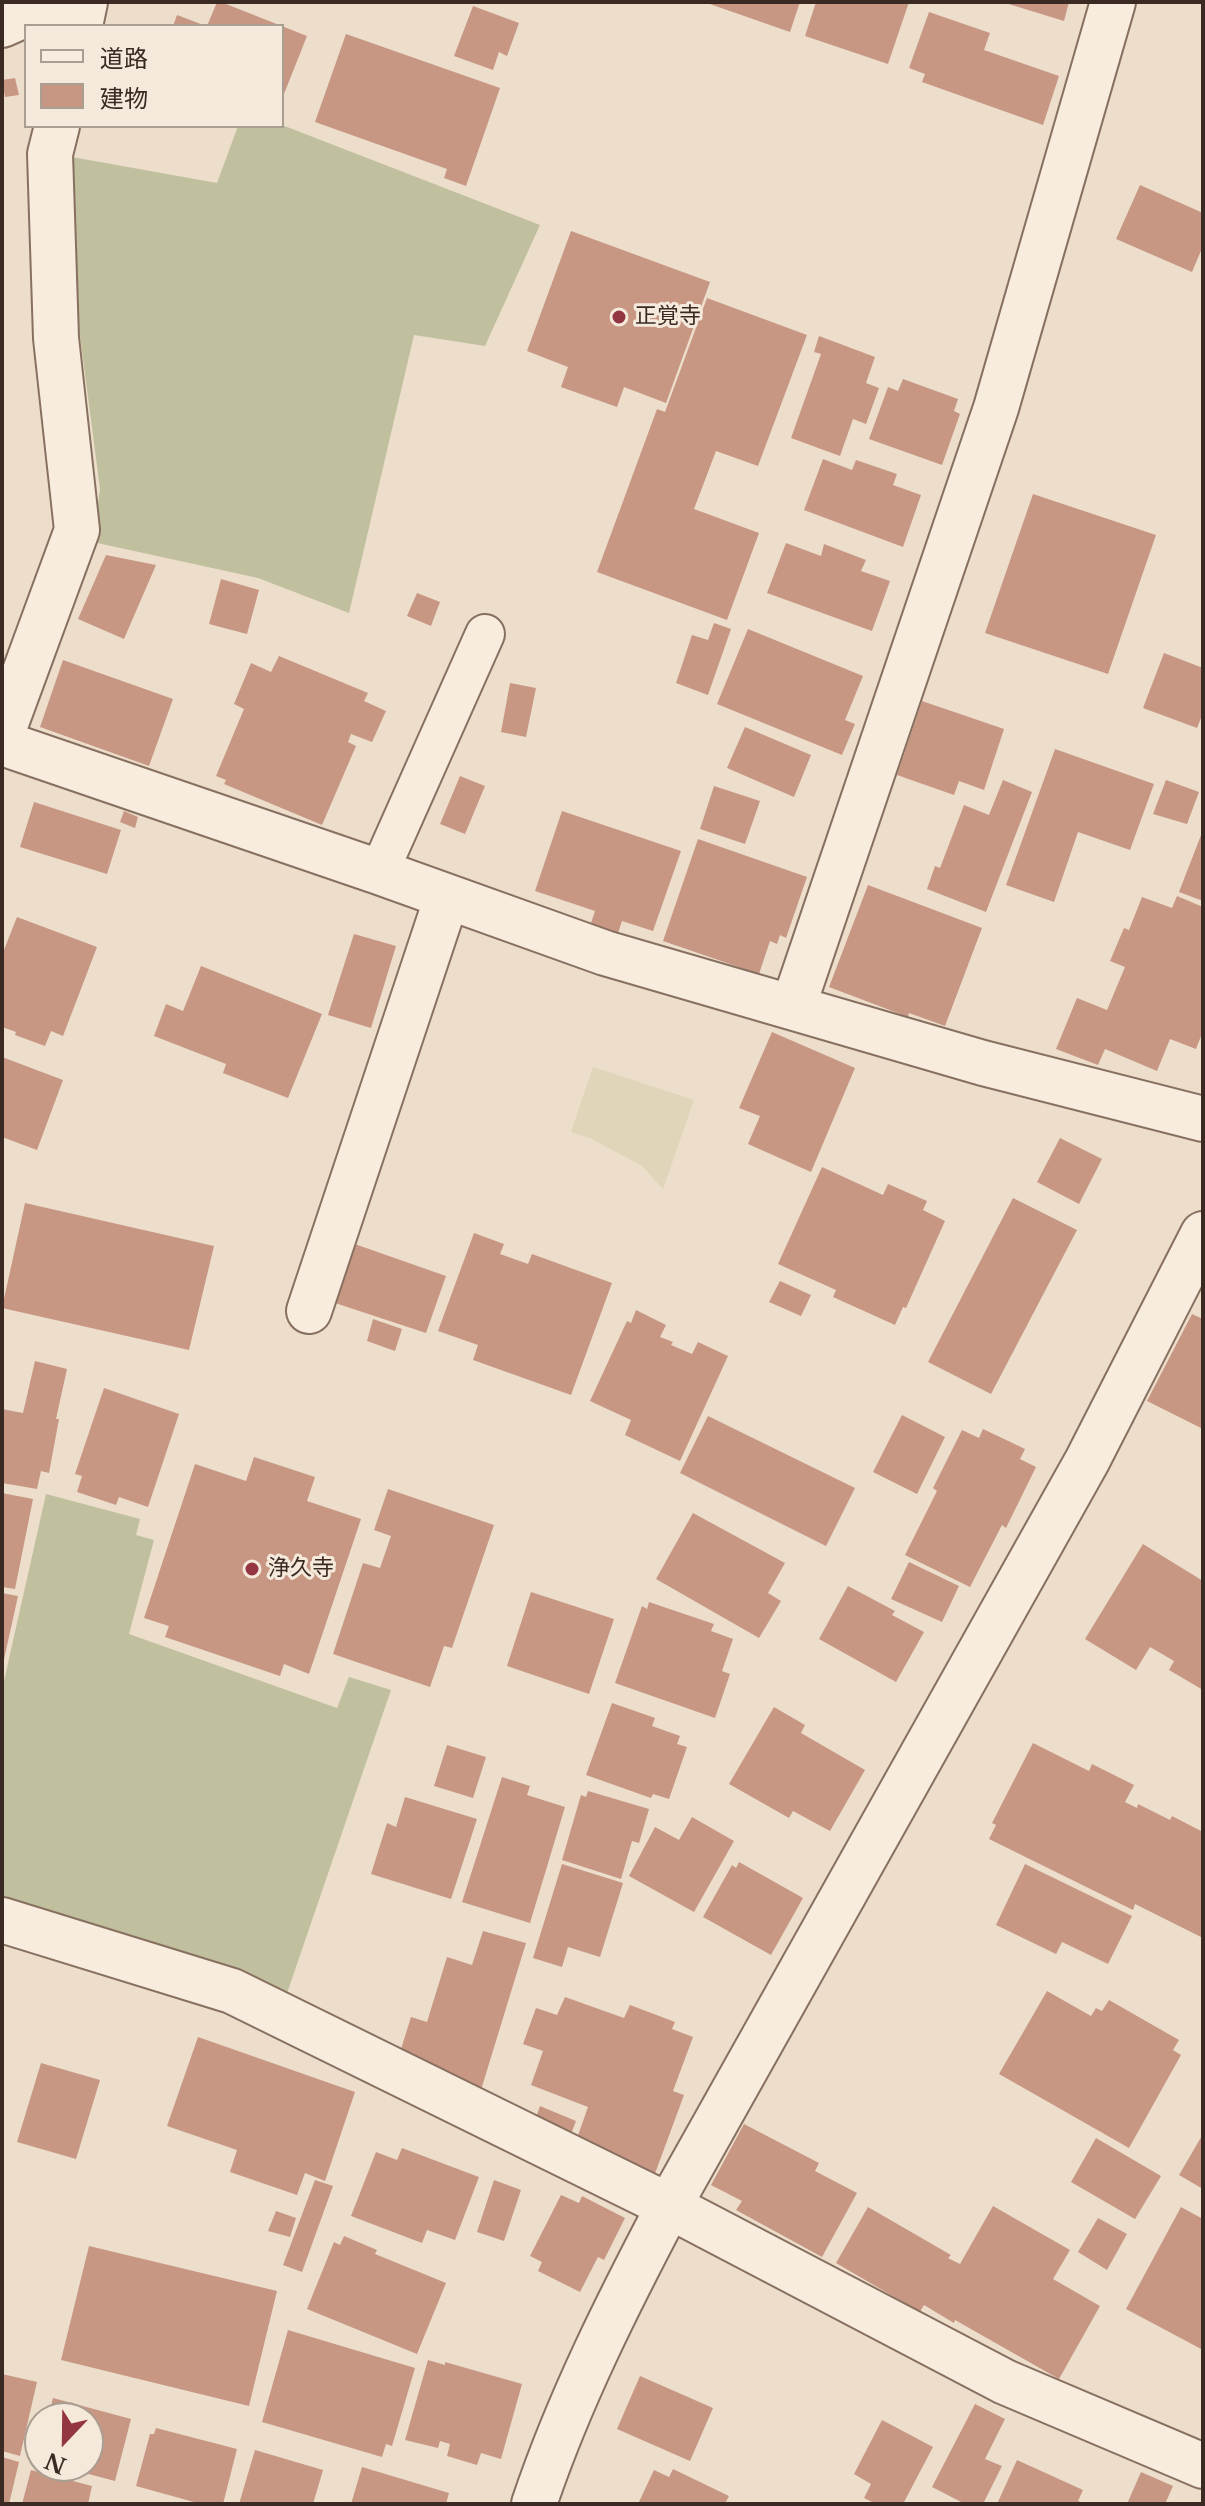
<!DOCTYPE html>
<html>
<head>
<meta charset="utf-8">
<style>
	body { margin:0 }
	#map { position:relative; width:1205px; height:2506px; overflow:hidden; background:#ecdecb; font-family:"Libre Baskerville","Noto Sans JP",serif }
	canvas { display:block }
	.frame { position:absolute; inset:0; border:4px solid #3a2a23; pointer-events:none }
	.legend { position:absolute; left:24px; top:24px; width:260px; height:104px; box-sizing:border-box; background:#f4e9db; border:2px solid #aa9d91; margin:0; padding:10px 14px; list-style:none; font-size:24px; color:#3a2a23 }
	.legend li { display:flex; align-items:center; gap:16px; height:40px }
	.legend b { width:40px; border:2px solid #aa9d91 }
	.north { position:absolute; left:24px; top:2402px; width:80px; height:80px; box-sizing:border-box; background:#f4e9db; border:2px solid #aa9d91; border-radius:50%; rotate:202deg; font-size:22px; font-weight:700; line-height:32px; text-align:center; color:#3a2a23 }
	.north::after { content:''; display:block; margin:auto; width:28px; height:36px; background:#933543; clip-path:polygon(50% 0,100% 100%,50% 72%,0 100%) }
</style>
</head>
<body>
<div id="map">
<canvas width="1205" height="2506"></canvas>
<div class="frame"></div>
<ul class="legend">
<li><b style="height:10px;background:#f7ecde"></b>道路</li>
<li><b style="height:22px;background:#c79784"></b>建物</li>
</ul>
<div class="north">N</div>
</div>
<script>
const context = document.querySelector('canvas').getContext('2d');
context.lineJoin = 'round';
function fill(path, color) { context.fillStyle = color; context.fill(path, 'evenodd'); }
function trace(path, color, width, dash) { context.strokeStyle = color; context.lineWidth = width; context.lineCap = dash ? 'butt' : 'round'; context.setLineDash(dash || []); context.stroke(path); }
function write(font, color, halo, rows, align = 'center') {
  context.font = font + ' "Libre Baskerville","Noto Sans JP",serif'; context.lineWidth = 6; context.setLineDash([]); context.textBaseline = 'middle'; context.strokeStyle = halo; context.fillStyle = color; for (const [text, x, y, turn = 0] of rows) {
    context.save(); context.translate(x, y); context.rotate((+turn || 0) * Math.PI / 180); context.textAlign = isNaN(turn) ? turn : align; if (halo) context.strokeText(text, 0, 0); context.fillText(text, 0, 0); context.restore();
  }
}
fill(new Path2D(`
	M593,1067L694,1100L663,1189L642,1166L590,1138L571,1132Z`), '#e1d5b9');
fill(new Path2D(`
	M282,125L540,225L485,346L414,335L349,613L258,578L93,542L100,489L69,251L72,157L217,183L238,126Z
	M46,1494L140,1519L136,1535L154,1540L129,1634L337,1708L349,1677L391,1690L285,1999L2,1903V1690Z`), '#c0bf9e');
fill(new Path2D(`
	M217,2H221L307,36L282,99V26H207Z
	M704,2H800L790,32Z
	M816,2H909L888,64L805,36Z
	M1002,2H1069L1064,21Z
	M473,6L519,23L507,56L499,52L493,70L454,56Z
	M929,12L990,33L984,50L1059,76L1043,125L922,82L925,74L909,68Z
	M177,15L206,26H173Z
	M346,34L500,88L466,186L444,178L447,169L315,122Z
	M15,78L19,95L5,97L2,80Z
	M1140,185L1203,213V246L1192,272L1116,239Z
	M571,231L710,282L666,403L624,387L617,407L561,387L568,367L527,351Z
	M707,298L807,335L758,466L716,451L694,509L759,533L727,620L597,572L657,409L665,412Z
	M819,336L875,357L866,383L879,388L866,424L853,419L840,456L791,438L821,354L814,352Z
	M903,379L958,399L954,411L960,414L942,465L869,439L888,387L898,391Z
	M823,459L852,470L856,460L897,474L893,485L921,495L903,547L804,510Z
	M1033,494L1156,535L1108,674L985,633Z
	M786,543L821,556L824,544L866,560L861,571L890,581L872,631L767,593Z
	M106,555L156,565L124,639L78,619Z
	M221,579L259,590L247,634L209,624Z
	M417,593L440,602L431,626L407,616Z
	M714,623L731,629L708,695L676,683L692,635L708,640Z
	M748,629L863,676L845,720L855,724L842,755L717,704Z
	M1164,653L1203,668V713L1197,728L1143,708Z
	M279,656L368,693L364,701L386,711L372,742L351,734L348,742L356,746L322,825L224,784L226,780L216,776L244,709L234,704L251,663L271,672Z
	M63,660L173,699L149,766L40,727Z
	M510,683L536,688L526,737L501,732Z
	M922,701L1004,729L984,790L959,781L954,795L897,775Z
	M745,727L811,755L794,797L727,768Z
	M1055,749L1154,784L1130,850L1078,832L1054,902L1006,885Z
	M460,776L485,786L465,834L440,824Z
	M1003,780L1032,792L986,912L927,889L935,866L940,868L964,805L989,815Z
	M1166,780L1199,792L1187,824L1153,814Z
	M714,786L760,801L745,844L700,829Z
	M34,802L121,830L107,874L20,847Z
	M124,811L138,817L135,828L120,822Z
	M562,811L681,851L653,931L622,921L617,936L590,926L595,911L535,891Z
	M1203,830V901L1179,892Z
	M698,839L807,877L786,938L780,935L777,944L770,941L759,974L663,941Z
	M868,885L982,928L945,1026L909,1013L908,1017L829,987Z
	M1177,896L1203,907V1031L1196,1049L1170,1039L1157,1071L1105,1049L1098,1065L1056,1049L1077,998L1107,1010L1125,967L1110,961L1124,928L1129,930L1142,897L1172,908Z
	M17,917L97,947L63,1036L51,1031L45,1046L15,1035L16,1032L2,1027V955Z
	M354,934L396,946L371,1028L328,1015Z
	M201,966L322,1014L288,1098L223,1073L226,1064L154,1036L166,1004L183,1011Z
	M772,1032L855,1068L811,1172L748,1144L760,1116L739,1108Z
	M2,1057L63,1080L37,1150L2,1137Z
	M1060,1138L1102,1159L1079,1204L1037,1182Z
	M822,1167L883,1195L888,1184L927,1201L923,1210L945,1221L906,1308L903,1307L895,1325L833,1297L836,1290L778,1264Z
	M1013,1198L1077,1230L991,1394L928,1362Z
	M25,1203L214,1246L189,1350L2,1308Z
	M474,1233L504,1244L500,1254L528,1264L532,1254L612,1283L571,1395L473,1360L478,1345L438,1331Z
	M349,1242L446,1276L426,1333L329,1301Z
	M780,1281L811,1295L801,1316L769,1302Z
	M636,1310L666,1325L660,1337L673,1342L671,1345L692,1354L698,1342L728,1356L680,1461L625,1435L631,1420L590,1401L627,1321L631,1323Z
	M1192,1314L1203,1319V1429L1147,1401Z
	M373,1319L402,1329L395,1351L367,1341Z
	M35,1361L67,1369L56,1419H59L49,1473L41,1471L37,1489L2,1483V1409L23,1413Z
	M104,1388L179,1414L148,1507L119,1497L116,1505L77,1492L82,1476L75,1474Z
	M902,1415L945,1437L917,1494L873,1472Z
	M708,1416L855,1488L826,1546L680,1473Z
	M983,1429L1025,1449L1020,1459L1036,1467L1006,1528L1002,1525L970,1587L905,1555L937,1491L933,1488L962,1430L979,1438Z
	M254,1457L315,1477L307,1501L361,1519L309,1674L284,1664L280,1676L165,1637L169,1626L144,1618L195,1464L246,1481Z
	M388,1489L494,1525L452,1648L444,1646L430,1687L333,1654L363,1563L380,1568L391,1536L374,1530Z
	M2,1493L33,1499L15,1589L2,1587Z
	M693,1513L785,1563L768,1593L781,1601L759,1638L656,1579Z
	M1143,1544L1203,1581V1690L1169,1670L1174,1661L1150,1647L1136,1670L1085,1639Z
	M909,1562L959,1586L942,1622L891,1599Z
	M848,1586L895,1611L892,1615L924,1632L896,1682L819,1639Z
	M531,1592L614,1619L589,1694L507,1666Z
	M2,1593L18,1596L3,1664H2Z
	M649,1602L714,1624L711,1631L733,1639L722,1671L730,1674L715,1718L615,1683L642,1606L647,1609Z
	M612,1703L655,1718L652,1726L680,1736L677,1744L687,1747L669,1799L653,1794L651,1798L586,1775Z
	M774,1707L805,1725L801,1733L865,1770L830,1831L793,1811L789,1818L729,1784Z
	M1033,1743L1089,1771L1092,1764L1134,1785L1125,1802L1137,1808L1138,1804L1170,1820L1172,1816L1203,1832V1938L1135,1904L1133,1910L989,1839L996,1825L992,1823Z
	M447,1745L486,1757L473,1798L434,1786Z
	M502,1777L530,1786L527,1795L565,1807L530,1923L462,1902Z
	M588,1791L649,1809L639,1843L632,1841L621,1879L562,1860L581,1795L586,1797Z
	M405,1797L477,1819L451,1899L371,1874L387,1823L396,1827Z
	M692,1817L734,1841L694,1912L629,1876L655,1827L679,1840Z
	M739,1862L803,1898L771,1955L703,1917L732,1865L736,1868Z
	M562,1864L623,1883L600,1957L568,1947L562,1967L533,1958Z
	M1025,1864L1132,1916L1108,1964L1062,1942L1056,1954L996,1925Z
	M483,1931L526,1943L477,2103L397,2062L411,2017L427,2022L447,1957L472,1965Z
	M1047,1991L1091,2016L1096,2008L1102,2011L1109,2000L1179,2040L1173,2050L1181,2055L1129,2148L999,2074Z
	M565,1997L624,2018L630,2005L675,2022L672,2029L693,2037L673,2091L684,2095L653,2179L576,2141L588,2107L531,2085L543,2051L523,2044L536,2008L557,2015Z
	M198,2037L355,2092L325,2181L305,2173L297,2195L230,2172L237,2150L167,2126Z
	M41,2063L100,2080L76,2159L17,2142Z
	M540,2106L576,2121L568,2142L532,2129Z
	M744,2124L819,2163L815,2171L857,2193L822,2257L736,2210L742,2201L711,2185Z
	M1203,2134V2189L1179,2175Z
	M1096,2138L1161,2176L1135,2219L1071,2182Z
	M402,2148L479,2177L455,2240L427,2230L422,2243L351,2216L376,2152L397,2160Z
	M315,2180L333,2186L302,2272L283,2265Z
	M494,2180L521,2190L504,2241L477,2232Z
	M561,2195L579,2203L582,2196L625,2218L604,2260L598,2257L580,2292L538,2271L542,2262L530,2256Z
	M993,2206L1070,2250L1053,2279L1100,2306L1059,2379L955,2320L954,2323L924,2305L920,2312L836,2263L868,2207L951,2255L948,2258L960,2264Z
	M1181,2207L1203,2219V2350L1126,2309Z
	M276,2211L296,2218L290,2237L268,2231Z
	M1098,2218L1127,2234L1107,2270L1078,2252Z
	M344,2236L377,2250L375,2254L446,2283L417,2354L307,2309L334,2242L340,2245Z
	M89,2246L277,2291L249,2406L61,2360Z
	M288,2330L415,2368L392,2446L386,2444L382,2457L262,2422Z
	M428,2360L445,2365V2362L522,2384L501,2459L481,2453L477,2465L447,2456L450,2444L440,2441L438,2448L405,2440Z
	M2,2374L37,2382L20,2456L2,2451Z
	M640,2376L713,2408L690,2461L617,2429Z
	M53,2398L131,2419L115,2481L62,2467L88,2466V2418H48Z
	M975,2404L1005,2419L985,2459L1002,2466L983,2504H965L932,2487Z
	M882,2420L933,2447L903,2504H876L864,2498L871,2484L854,2474Z
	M156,2428L237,2449L223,2504H201L136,2486L150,2434H154Z
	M255,2450L323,2470L313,2504H239Z
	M2,2457L19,2462L9,2504H2Z
	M1017,2460L1083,2490L1078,2501L1086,2504H997Z
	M362,2467L449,2493L446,2504H351Z
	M673,2469L729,2496L725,2504H638L654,2470L669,2477Z
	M31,2470L92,2486L88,2504H22Z
	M1141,2472L1173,2486L1165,2504H1127Z`), '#c79784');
const lane = new Path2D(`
	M379,872L485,634`);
const street = new Path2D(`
	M2,25L54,2
	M80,26L85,2
	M2,734L77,530L56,338L50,154L57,126
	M2,743L379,872L605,953L983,1063L1203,1119
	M793,1007L996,408L1113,2
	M309,1311L447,897
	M2,1920L232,1991L669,2206L1005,2382L1203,2466
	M534,2504C569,2400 618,2303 669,2206L1087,1461L1203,1234`);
trace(lane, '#887060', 42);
trace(street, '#887060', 48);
trace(lane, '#f7ecde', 38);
trace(street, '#f7ecde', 44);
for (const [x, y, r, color] of [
	[619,317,8,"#933543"],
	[252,1569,8,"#933543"]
]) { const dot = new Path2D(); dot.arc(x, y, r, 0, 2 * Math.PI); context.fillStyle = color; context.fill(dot); trace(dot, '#f4e9db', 3); }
write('22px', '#3a2a23', '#f4e9db', [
	["正覚寺",635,317],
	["浄久寺",268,1569]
], 'left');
</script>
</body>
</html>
